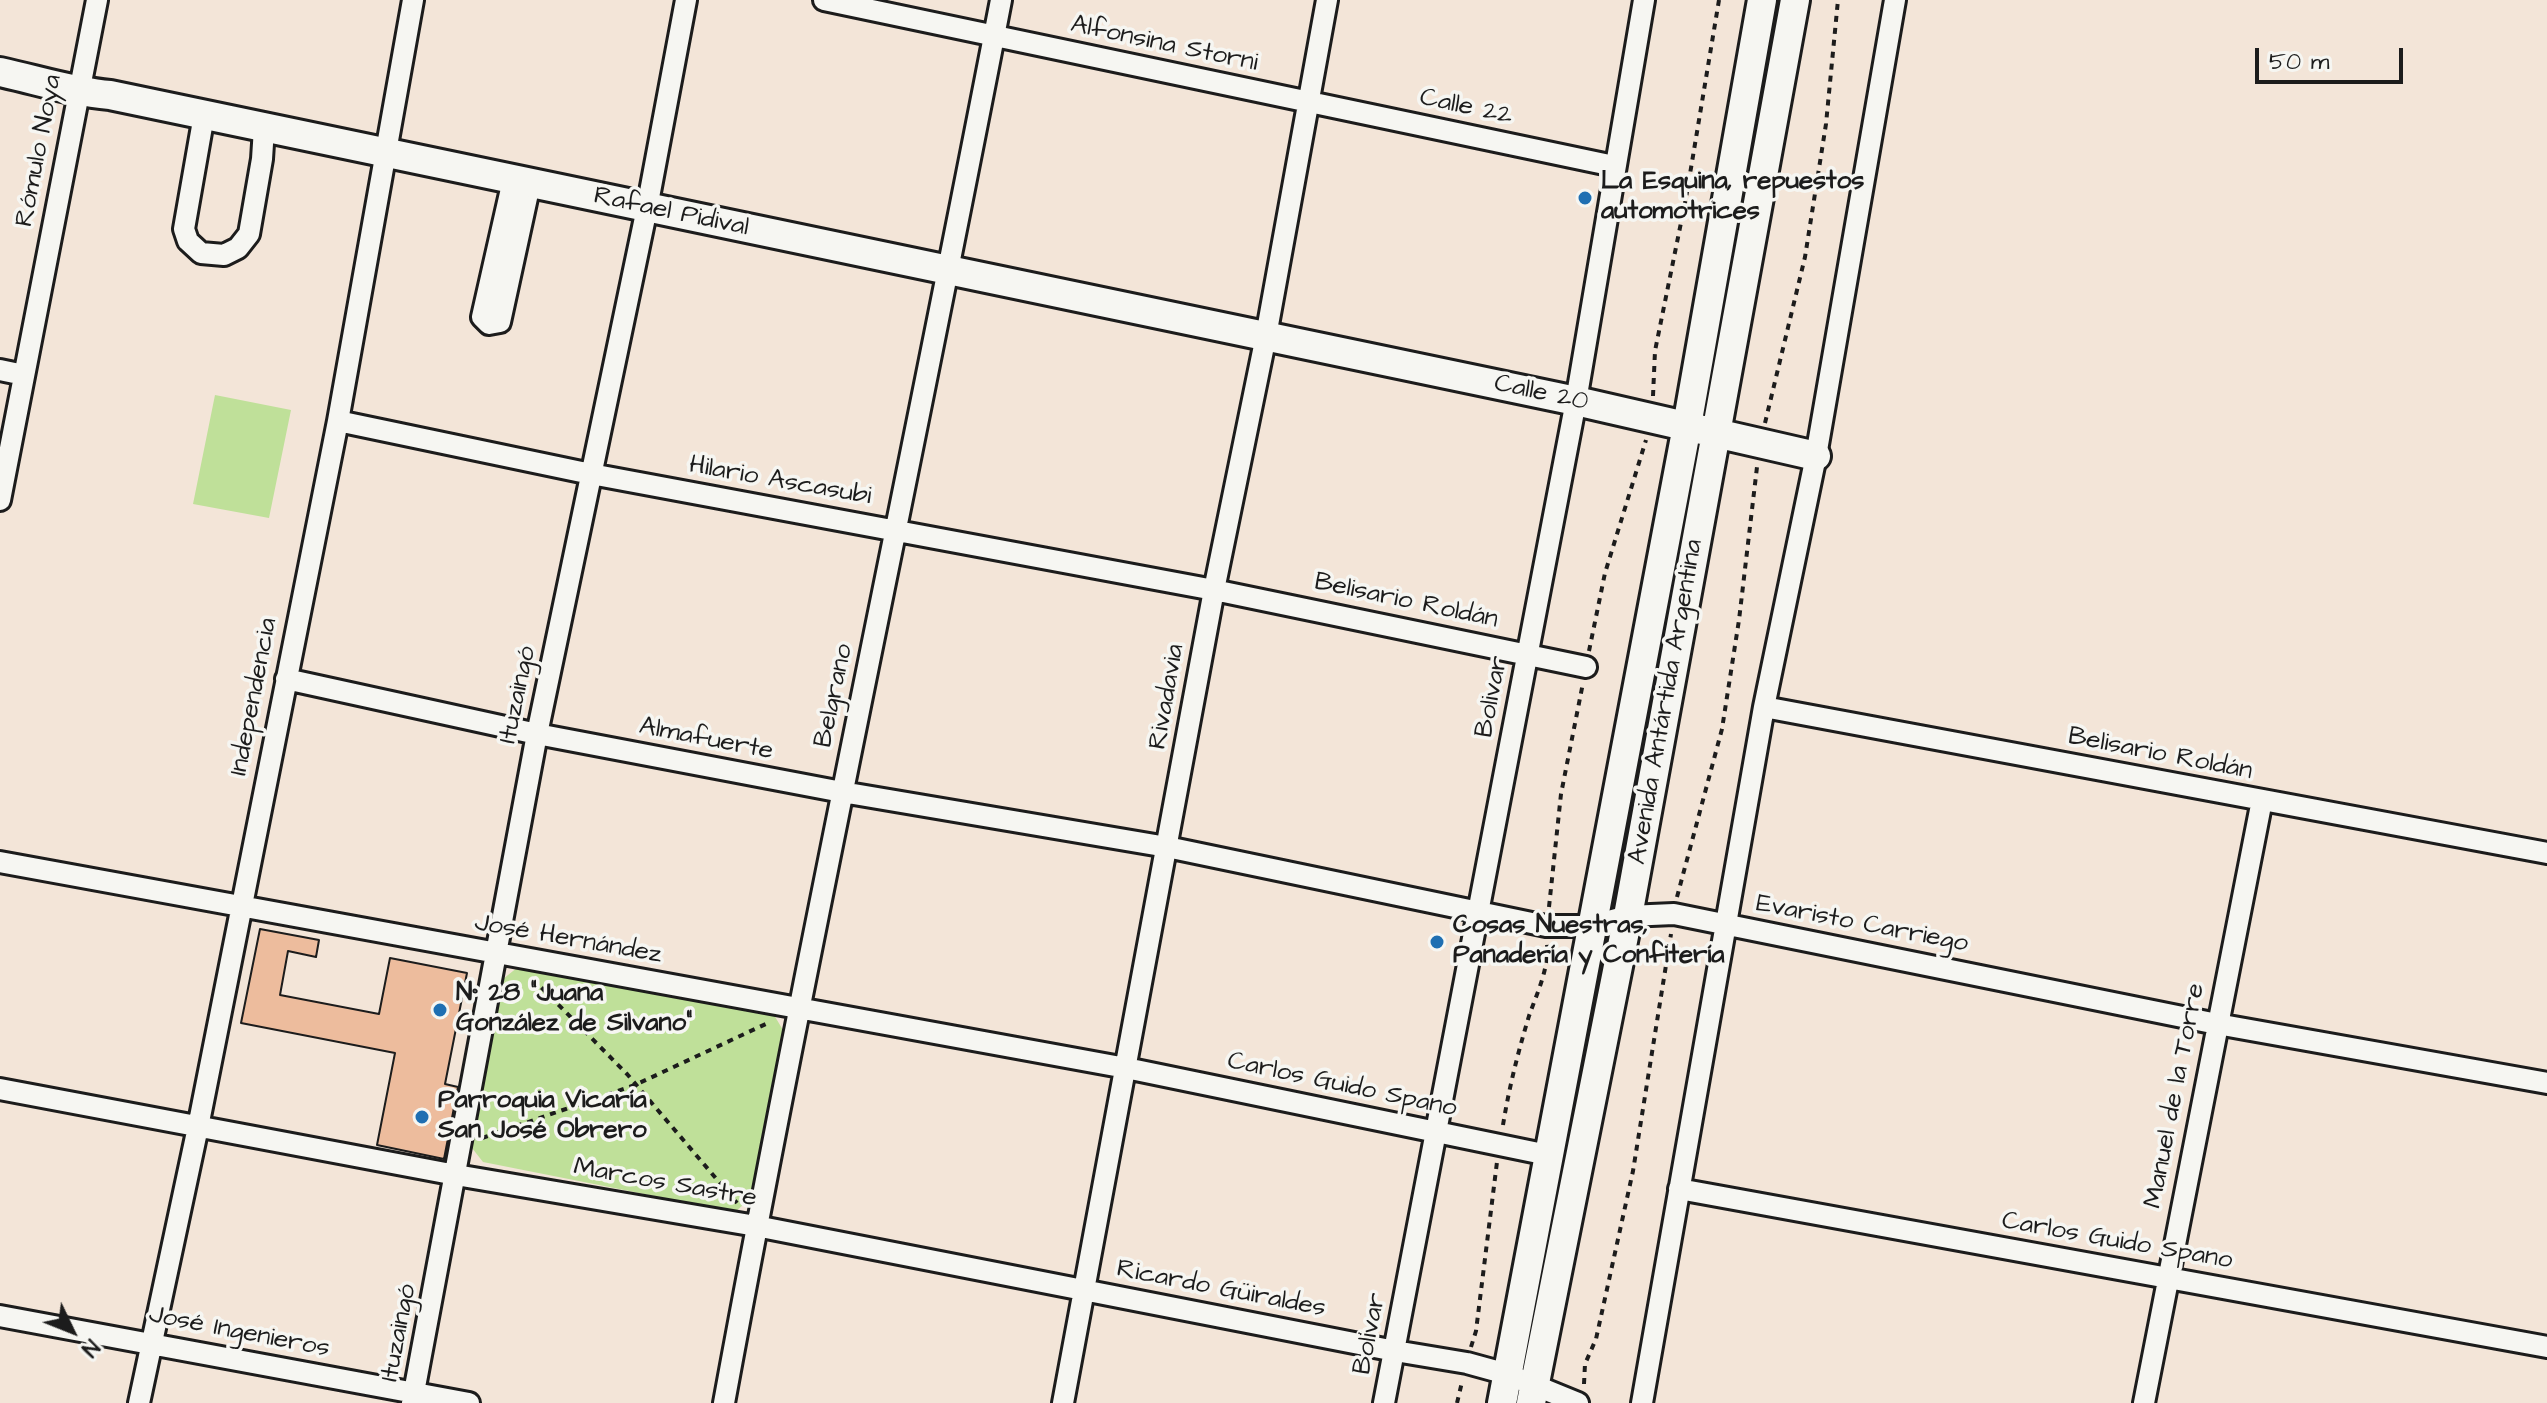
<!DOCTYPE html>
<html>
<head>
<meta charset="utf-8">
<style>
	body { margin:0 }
	#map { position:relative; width:2547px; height:1403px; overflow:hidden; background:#f3e5d8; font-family:"Architects Daughter",sans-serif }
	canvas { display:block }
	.north { position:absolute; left:32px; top:1291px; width:80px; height:80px; -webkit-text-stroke:6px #f6f6f2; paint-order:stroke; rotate:133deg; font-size:22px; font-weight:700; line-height:32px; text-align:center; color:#1c1c1c }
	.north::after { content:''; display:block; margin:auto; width:28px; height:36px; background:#1c1c1c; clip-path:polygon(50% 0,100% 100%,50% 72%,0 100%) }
	.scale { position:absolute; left:2255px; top:48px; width:148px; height:36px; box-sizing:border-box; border:4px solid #1c1c1c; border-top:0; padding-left:10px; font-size:24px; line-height:28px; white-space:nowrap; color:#1c1c1c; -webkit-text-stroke:6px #f6f6f2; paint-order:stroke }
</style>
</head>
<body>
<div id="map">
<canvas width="2547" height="1403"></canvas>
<div class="north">N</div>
<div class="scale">50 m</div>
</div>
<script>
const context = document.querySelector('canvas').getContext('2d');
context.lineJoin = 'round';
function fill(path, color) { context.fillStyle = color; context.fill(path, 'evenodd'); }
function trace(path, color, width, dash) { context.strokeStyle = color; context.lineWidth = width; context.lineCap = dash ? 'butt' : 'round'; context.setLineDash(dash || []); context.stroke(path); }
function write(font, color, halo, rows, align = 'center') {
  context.font = font + ' "Architects Daughter",sans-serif'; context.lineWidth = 7; context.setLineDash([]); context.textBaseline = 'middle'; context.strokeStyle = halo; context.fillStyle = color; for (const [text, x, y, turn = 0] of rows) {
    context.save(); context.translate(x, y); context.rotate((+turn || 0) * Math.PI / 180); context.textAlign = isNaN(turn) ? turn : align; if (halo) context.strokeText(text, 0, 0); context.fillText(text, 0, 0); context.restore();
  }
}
fill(new Path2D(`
	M215,395L291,410L269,518L193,504Z
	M518,967L774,1015L783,1030L751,1198L735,1212L483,1162L472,1148L503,979Z`), '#bfe099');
const building = new Path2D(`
	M260,929L319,940L316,957L288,951L280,995L379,1014L390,958L467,973L445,1084L458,1087L444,1159L377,1145L395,1053L241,1023Z`);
fill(building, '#edbc9d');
trace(building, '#1c1c1c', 2);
const street = new Path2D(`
	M824,0L1614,166
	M204,115L184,229L188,241L201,253L224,255L238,248L249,234L262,159L264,128
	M513,180L482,317L489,324L500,322L530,184
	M0,370L24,375
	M338,421L591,474L1214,590L1586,667
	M0,500L97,0
	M286,679L537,734L842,792L1167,847L1546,926H1590L1628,916L1674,914L2217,1024L2547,1083
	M1764,707L2547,853
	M0,862L1126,1068L1548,1155
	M0,1089L456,1175L756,1226L1395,1351L1467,1363L1507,1374L1578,1403
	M1679,1189L2547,1347
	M0,1316L469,1403
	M139,1403L198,1127L338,421L413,0
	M412,1403L537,734L647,208L686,0
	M724,1403C810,934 911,468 1001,0
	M1063,1403L1214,590L1266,336L1327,0
	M1384,1403L1576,401L1644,0
	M1642,1403L1764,707L1816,456L1895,0
	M2144,1403L2262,800`);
const secondary = new Path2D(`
	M0,72C37,80 73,92 110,95L1576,401L1816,456
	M1502,1403L1687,426L1762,0
	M1531,1403L1628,916L1795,0`);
trace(street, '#1c1c1c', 26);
trace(secondary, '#1c1c1c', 34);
trace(new Path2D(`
	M1653,396L1655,351L1686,198L1719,0
	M1765,423L1805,257L1826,124L1838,0
	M1589,651L1605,573L1646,440
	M1677,897L1722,729L1739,620L1757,467
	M1549,907L1561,794L1583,683
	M533,979L627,1074L737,1203
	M1503,1125C1509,1088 1518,1052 1529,1016C1537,993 1549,969 1547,944
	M482,1138L635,1085L770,1022
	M1471,1347L1476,1331L1497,1162
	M1584,1384L1585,1364L1596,1339L1633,1171L1671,934
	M1457,1403L1462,1382`), '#1c1c1c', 4, [6, 6]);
trace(street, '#f6f6f2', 20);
trace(secondary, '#f6f6f2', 28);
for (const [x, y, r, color] of [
	[1585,198,8,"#1f6fb2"],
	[1437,942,8,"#1f6fb2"],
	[440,1010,8,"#1f6fb2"],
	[422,1117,8,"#1f6fb2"]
]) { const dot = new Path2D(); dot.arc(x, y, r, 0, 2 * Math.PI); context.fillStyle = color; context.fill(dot); trace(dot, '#f6f6f2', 3); }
write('26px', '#1c1c1c', '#f6f6f2', [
	["Alfonsina Storni",1164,45,12],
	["Calle 22",1466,108,12],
	["Rómulo Noya",40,151,-79],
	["Rafael Pidival",671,213,12],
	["Calle 20",1541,394,12],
	["Hilario Ascasubi",780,482,10],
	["Belisario Roldán",1406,602,12],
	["Ituzaingó",519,695,-78],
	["Belgrano",835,696,-78],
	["Independencia",255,697,-79],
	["Rivadavia",1168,697,-80],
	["Bolivar",1493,697,-79],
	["Avenida Antártida Argentina",1667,702,-80],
	["Almafuerte",706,740,11],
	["Belisario Roldán",2160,755,11],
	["Evaristo Carriego",1862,925,11],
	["José Hernández",568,940,10],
	["Carlos Guido Spano",1342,1086,12],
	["Manuel de la Torre",2176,1096,-79],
	["Marcos Sastre",665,1184,10],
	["Carlos Guido Spano",2117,1242,10],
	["Ricardo Güiraldes",1221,1290,11],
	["José Ingenieros",239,1333,11],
	["Ituzaingó",400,1333,-79],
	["Bolivar",1371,1334,-79]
]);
write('bold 26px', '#1c1c1c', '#f6f6f2', [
	["La Esquina, repuestos",1601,183],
	["automotrices",1601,213],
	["Cosas Nuestras,",1453,927],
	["Panadería y Confitería",1453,957],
	["N° 28 \"Juana",456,995],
	["González de Silvano\"",456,1025],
	["Parroquia Vicaría",438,1102],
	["San José Obrero",438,1132]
], 'left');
</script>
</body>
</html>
